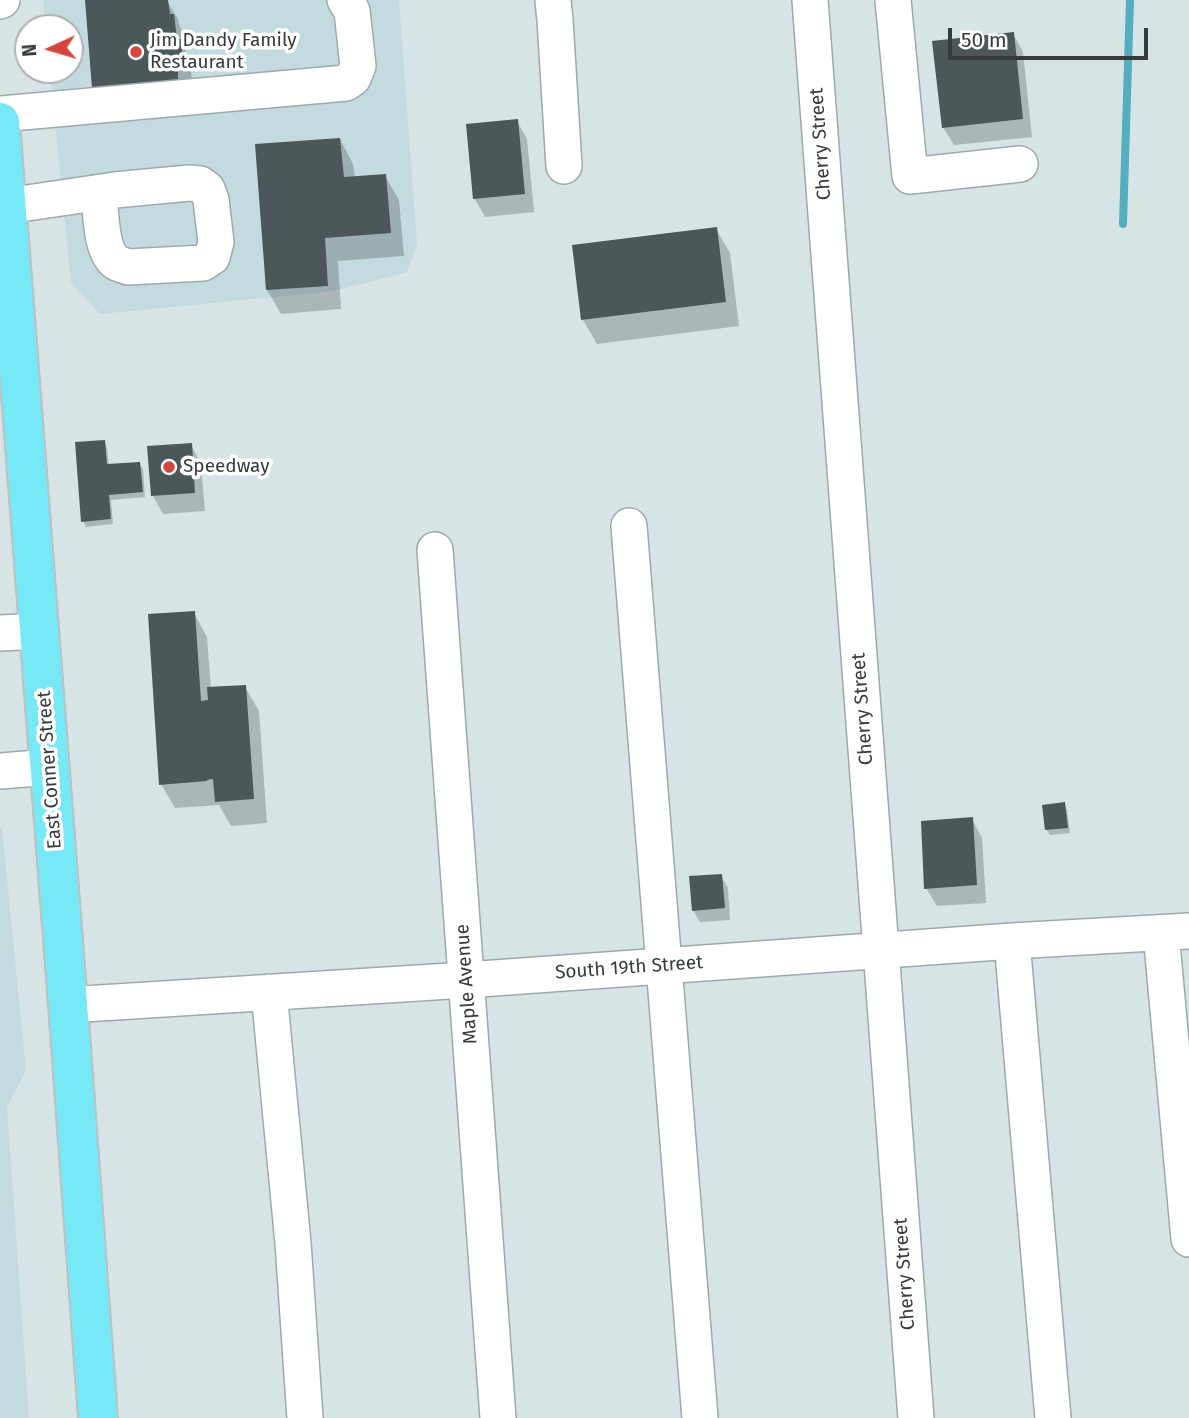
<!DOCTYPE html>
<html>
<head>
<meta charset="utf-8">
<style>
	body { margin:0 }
	#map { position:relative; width:1189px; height:1418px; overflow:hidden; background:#d6e4e6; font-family:"Fira Sans",sans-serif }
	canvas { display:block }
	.north { position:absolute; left:14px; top:14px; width:70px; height:70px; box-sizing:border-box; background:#fff; border:2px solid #aeb1b1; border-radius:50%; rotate:266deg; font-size:19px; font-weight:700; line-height:28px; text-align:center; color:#353b3c }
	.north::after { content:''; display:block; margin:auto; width:24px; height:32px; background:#d4463b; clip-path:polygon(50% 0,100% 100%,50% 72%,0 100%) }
	.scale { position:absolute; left:948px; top:28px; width:200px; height:32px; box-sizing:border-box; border:4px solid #353b3c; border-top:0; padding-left:9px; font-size:21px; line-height:24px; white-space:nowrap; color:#353b3c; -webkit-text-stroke:5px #fff; paint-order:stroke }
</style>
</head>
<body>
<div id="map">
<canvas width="1189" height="1418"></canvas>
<div class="north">N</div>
<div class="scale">50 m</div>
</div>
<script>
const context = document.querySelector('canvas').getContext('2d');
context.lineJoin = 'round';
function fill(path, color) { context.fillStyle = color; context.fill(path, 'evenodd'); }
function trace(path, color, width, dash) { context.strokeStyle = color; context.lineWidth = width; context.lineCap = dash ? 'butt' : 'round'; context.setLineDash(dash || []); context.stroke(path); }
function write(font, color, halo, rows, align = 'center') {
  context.font = font + ' "Fira Sans",sans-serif'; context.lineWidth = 7; context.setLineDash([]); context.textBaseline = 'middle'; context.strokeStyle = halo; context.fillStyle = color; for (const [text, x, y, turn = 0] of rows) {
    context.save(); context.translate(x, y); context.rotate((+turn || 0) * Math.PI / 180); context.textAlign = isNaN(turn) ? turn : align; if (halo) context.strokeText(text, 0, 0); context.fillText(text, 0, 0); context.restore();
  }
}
fill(new Path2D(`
	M43,0H399L417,244L407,272L335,291L100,314L71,283L50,70H70V28H46Z
	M0,827L2,828L26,1070L7,1107L29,1418H0Z`), '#c3dade');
fill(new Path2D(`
	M87,0L167,1L178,19L179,25L184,34L185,50L190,59L192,84L105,106L94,87Z
	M1013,34L1023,52L1032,137L954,145L943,127Z
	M517,121L527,139L534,212L485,217L475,199L468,125Z
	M340,139L353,164L355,178L385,176L399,200L404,256L338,261L341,309L281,314L267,290Z
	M716,229L730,253L739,326L597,344L583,320L574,246Z
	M104,441L107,447L109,466L139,464L143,469L145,497L111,500L113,524L86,527L83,521Z
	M191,445L201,464L205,511L163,514L153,496Z
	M194,613L207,637L211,689L245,687L259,711L267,823L231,826L219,805L175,808L161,784Z
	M1064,804L1067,810L1070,833L1050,835L1046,829Z
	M972,819L982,838L986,903L937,906L926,888Z
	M721,876L728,888L730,920L700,922L693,910Z`), '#0003');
trace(new Path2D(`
	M1123,224L1130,0`), '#54aebc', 8);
fill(new Path2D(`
	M85,0H168L170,14H174L177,39H181L183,66H178V82L92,88Z
	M1014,32L1023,119L942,128L932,41Z
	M518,119L525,194L473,199L466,124Z
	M340,138L344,177L386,174L391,233L325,238L328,286L266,290L255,144Z
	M717,227L726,302L581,320L572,245Z
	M105,440L107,464L140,462L143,492L109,495L111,519L81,522L75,442Z
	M192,443L195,493L151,496L147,446Z
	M195,611L201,701L208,700L207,687L246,685L254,799L215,802L213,779L207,780V781L159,785L148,614Z
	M1065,802L1068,828L1045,830L1042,805Z
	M973,817L977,885L924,889L921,821Z
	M722,874L725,908L692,911L689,876Z`), '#4b5759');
const minor = new Path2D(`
	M553,0L555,20L564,166
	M810,0L916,1418
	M893,0L910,176L1020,164
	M0,1L2,0
	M0,114L346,83L353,78L358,66L352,11L345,0
	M7,206L115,190L189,183L200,184L207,189L211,200L216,242L212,257L203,263L128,267C127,266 118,264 117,263C100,252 101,212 99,193
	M629,526L700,1418
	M435,550L498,1418
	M0,633L40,631
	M0,771L50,767
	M1161,933L1189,1239
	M1012,941L1053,1418
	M269,992L293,1243L305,1418
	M68,1005L466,980L1012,941L1189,931`);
const major = new Path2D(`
	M0,122L68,1005L98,1418`);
trace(minor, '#9caaac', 38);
trace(major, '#bec0c1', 42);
trace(minor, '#fff', 35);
trace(major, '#77e8f5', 38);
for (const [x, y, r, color] of [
	[136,52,7,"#d4463b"],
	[169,467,7,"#d4463b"]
]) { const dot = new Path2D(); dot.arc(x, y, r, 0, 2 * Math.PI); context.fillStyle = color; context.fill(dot); trace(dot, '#fff', 2.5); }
write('19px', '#353b3c', '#fff', [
	["Jim Dandy Family",150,41],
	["Restaurant",150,63],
	["Speedway",183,467]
], 'left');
write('19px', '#353b3c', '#fff', [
	["Cherry Street",821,144,-94],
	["Cherry Street",863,709,-94],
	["East Conner Street",50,770,-94],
	["South 19th Street",629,968,-4],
	["Maple Avenue",467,984,-94],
	["Cherry Street",905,1274,-94]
]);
</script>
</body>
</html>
